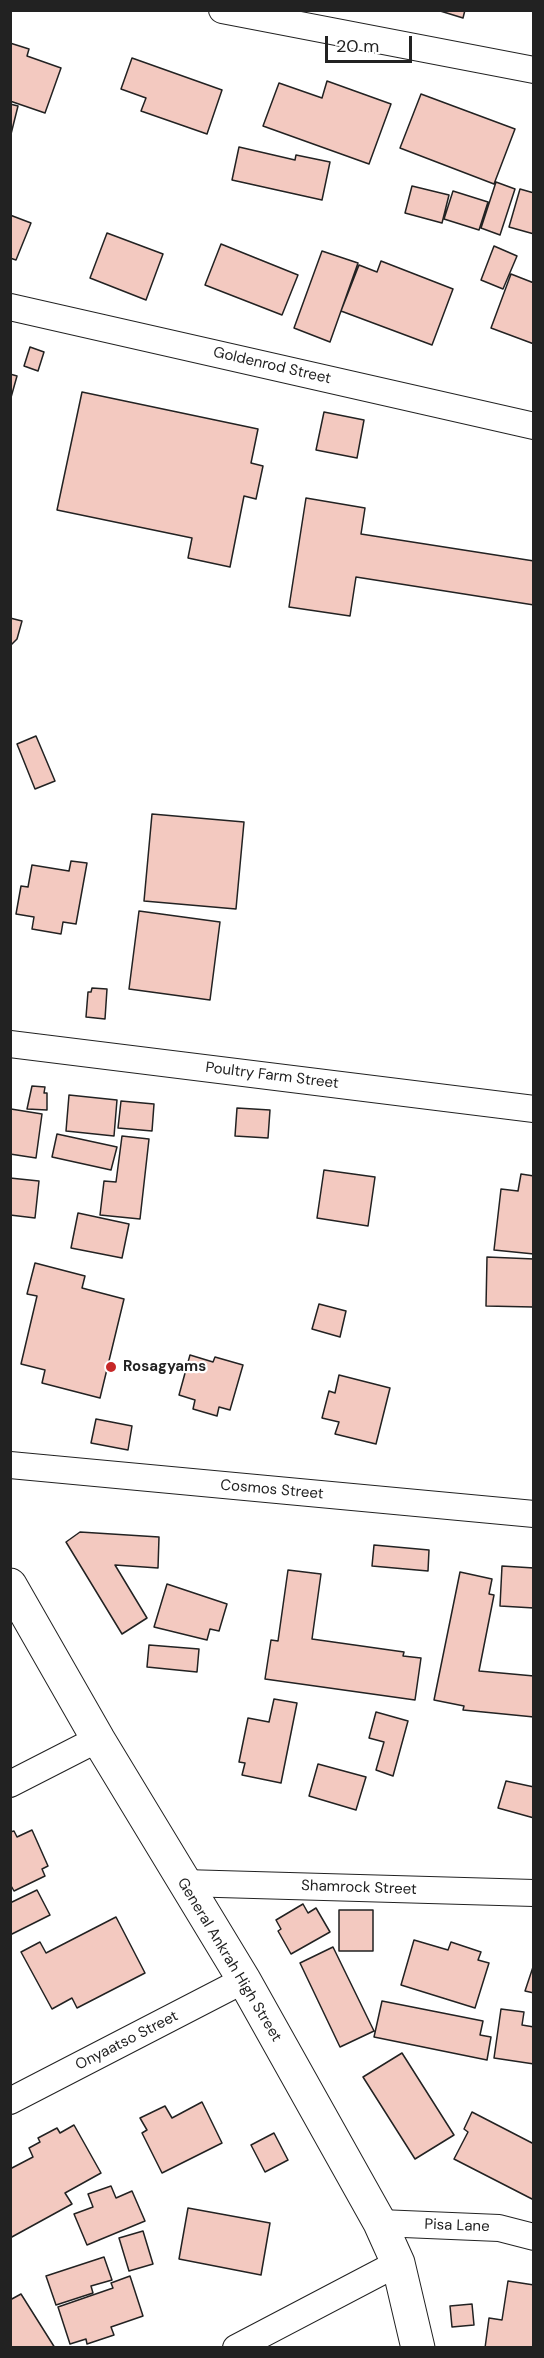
<!DOCTYPE html>
<html>
<head>
<meta charset="utf-8">
<style>
	body { margin:0 }
	#map { position:relative; width:544px; height:2358px; overflow:hidden; background:#fff; font-family:"DM Sans",sans-serif }
	canvas { display:block }
	.frame { position:absolute; inset:0; border:12px solid #222; pointer-events:none }
	.scale { position:absolute; left:325px; top:36px; width:87px; height:27px; box-sizing:border-box; border:3px solid #222; border-top:0; padding-left:8px; font-size:18px; line-height:21px; white-space:nowrap; color:#222; -webkit-text-stroke:4px #fff; paint-order:stroke }
</style>
</head>
<body>
<div id="map">
<canvas width="544" height="2358"></canvas>
<div class="frame"></div>
<div class="scale">20 m</div>
</div>
<script>
const context = document.querySelector('canvas').getContext('2d');
context.lineJoin = 'round';
function fill(path, color) { context.fillStyle = color; context.fill(path, 'evenodd'); }
function trace(path, color, width, dash) { context.strokeStyle = color; context.lineWidth = width; context.lineCap = dash ? 'butt' : 'round'; context.setLineDash(dash || []); context.stroke(path); }
function write(font, color, halo, rows, align = 'center') {
  context.font = font + ' "DM Sans",sans-serif'; context.lineWidth = 4.5; context.setLineDash([]); context.textBaseline = 'middle'; context.strokeStyle = halo; context.fillStyle = color; for (const [text, x, y, turn = 0] of rows) {
    context.save(); context.translate(x, y); context.rotate((+turn || 0) * Math.PI / 180); context.textAlign = isNaN(turn) ? turn : align; if (halo) context.strokeText(text, 0, 0); context.fillText(text, 0, 0); context.restore();
  }
}
const building = new Path2D(`
	M437,10H465L463,18Z
	M10,43L29,49L27,56L61,68L45,113L10,101Z
	M132,58L222,90L207,134L141,111L146,98L121,89Z
	M327,81L391,104L369,164L263,126L279,83L322,98Z
	M421,94L515,129L494,184L400,148Z
	M10,104L18,106L10,138Z
	M239,147L295,160L296,155L330,162L322,200L232,180Z
	M496,182L515,189L500,235L481,228Z
	M412,186L449,195L442,223L405,213Z
	M520,189L534,193V234L509,227Z
	M453,191L488,202L479,230L444,219Z
	M10,215L31,223L16,260L10,258Z
	M107,233L163,254L146,300L90,278Z
	M221,244L298,275L282,315L205,285Z
	M494,246L517,256L503,289L481,280Z
	M322,251L358,263L330,342L294,328Z
	M381,261L453,289L432,345L341,311L359,265L377,272Z
	M511,274L534,283V344L491,328Z
	M30,347L44,352L38,371L24,366Z
	M10,374L17,376L10,401Z
	M82,392L258,429L251,463L263,466L256,499L244,496L230,567L188,558L192,538L57,510Z
	M324,412L364,420L357,458L316,450Z
	M306,498L365,508L361,534L534,561V605L356,577L350,616L289,607Z
	M10,618L22,621L17,639L10,646Z
	M36,736L55,781L35,789L17,744Z
	M152,814L244,822L236,909L144,901Z
	M71,861L87,863L76,924L63,922L61,934L32,929L34,917L16,914L21,886L28,887L32,865L69,871Z
	M139,911L220,922L210,1000L129,989Z
	M92,988L107,989L105,1019L86,1017L88,992H91Z
	M32,1086L45,1087L44,1093H47V1110L27,1109Z
	M69,1095L117,1100L114,1136L66,1131Z
	M121,1101L154,1104L152,1131L118,1128Z
	M237,1108L270,1110L268,1138L235,1136Z
	M11,1109L42,1114L36,1158L10,1154Z
	M57,1134L117,1147L111,1170L52,1157Z
	M122,1136L149,1139L140,1219L100,1215L104,1181L116,1182Z
	M324,1170L375,1177L368,1226L317,1218Z
	M521,1174L534,1176V1254L494,1250L501,1189L518,1191Z
	M10,1178L39,1181L35,1218L10,1215Z
	M78,1213L129,1224L122,1258L71,1248Z
	M487,1257L534,1259L533,1307L486,1306Z
	M35,1263L85,1276L82,1288L124,1299L100,1398L42,1383L45,1370L21,1364L37,1296L27,1294Z
	M319,1304L346,1311L340,1337L312,1329Z
	M190,1355L213,1362L215,1357L243,1365L230,1410L219,1407L217,1416L193,1409L195,1400L179,1395Z
	M339,1375L390,1388L376,1444L335,1434L339,1422L322,1418L329,1391L335,1393Z
	M96,1419L132,1426L128,1450L91,1443Z
	M80,1532L159,1537L158,1568L115,1565L147,1618L122,1634L66,1542Z
	M374,1545L429,1550L428,1571L372,1566Z
	M502,1566L534,1568V1608L500,1606Z
	M288,1570L321,1574L312,1639L404,1652L403,1656L421,1658L415,1700L265,1679L271,1640L278,1641Z
	M460,1572L492,1579L489,1594L494,1595L479,1671L534,1676V1717L463,1710L464,1706L434,1700Z
	M167,1584L227,1604L219,1631L210,1629L207,1640L154,1627Z
	M149,1645L199,1649L197,1672L147,1667Z
	M274,1699L297,1703L281,1783L242,1775L245,1763L239,1762L248,1718L269,1722Z
	M376,1712L408,1721L393,1776L376,1770L384,1742L369,1738Z
	M318,1764L366,1777L356,1810L309,1796Z
	M506,1781L534,1787V1818L498,1808Z
	M32,1830L48,1866L42,1869L45,1876L14,1891L10,1884V1832L14,1831L17,1837Z
	M37,1890L50,1915L10,1935V1903Z
	M303,1904L308,1913L316,1908L330,1932L291,1954L278,1931L281,1929L276,1920Z
	M339,1910H373V1951H339Z
	M116,1917L145,1973L77,2008L72,1998L52,2009L21,1952L40,1942L46,1953Z
	M414,1940L448,1950L451,1942L481,1952L478,1960L489,1963L475,2008L401,1985Z
	M333,1947L374,2031L340,2047L300,1963Z
	M534,1964V1993L525,1991Z
	M382,2001L483,2021L480,2035L491,2037L487,2060L374,2037Z
	M501,2009L524,2012L522,2025L534,2027V2064L494,2058Z
	M402,2053L454,2135L415,2159L363,2077Z
	M202,2102L222,2143L162,2173L142,2133L147,2130L140,2118L165,2106L172,2118Z
	M472,2112L534,2144V2200L454,2159L468,2132L464,2129Z
	M74,2125L101,2173L65,2193L72,2204L10,2238V2169L33,2157L29,2148L40,2142L38,2138L57,2128L60,2133Z
	M274,2133L288,2160L265,2172L251,2145Z
	M111,2186L116,2198L132,2191L145,2221L87,2245L74,2214L93,2207L88,2194Z
	M188,2208L270,2223L261,2275L179,2259Z
	M143,2231L153,2264L129,2271L119,2238Z
	M104,2257L112,2280L91,2286L93,2293L56,2305L46,2276Z
	M130,2276L143,2316L111,2327L114,2335L87,2344L86,2339L70,2344L58,2307L113,2288L111,2283Z
	M508,2281L534,2285V2348H485L489,2318L502,2320Z
	M21,2294L55,2348H10V2300Z
	M472,2304L474,2325L452,2327L450,2306Z`);
fill(building, '#f3c9c0');
trace(building, '#222', 1.5);
const minor = new Path2D(`
	M222,10L534,70
	M10,307L534,426
	M10,1044L534,1109
	M10,1465L534,1514
	M10,1784L98,1739
	M184,1883L534,1893
	M10,2101L244,1980
	M380,2223L499,2228L534,2237
	M236,2348L398,2263`);
const secondary = new Path2D(`
	M10,1585L98,1739L244,1980L380,2223L398,2263L418,2348`);
trace(minor, '#222', 28);
trace(secondary, '#222', 35);
trace(minor, '#fff', 26);
trace(secondary, '#fff', 33);
for (const [x, y, r, color] of [
	[111,1367,6,"#c62828"]
]) { const dot = new Path2D(); dot.arc(x, y, r, 0, 2 * Math.PI); context.fillStyle = color; context.fill(dot); trace(dot, '#fff', 2); }
write('15px', '#222', '#fff', [
	["Goldenrod Street",272,366,13],
	["Poultry Farm Street",272,1076,7],
	["Cosmos Street",272,1490,5],
	["Shamrock Street",359,1888,2],
	["General Ankrah High Street",229,1960,59],
	["Onyaatso Street",127,2041,-27],
	["Pisa Lane",457,2226,2]
]);
write('bold 15px', '#222', '#fff', [
	["Rosagyams",123,1367]
], 'left');
</script>
</body>
</html>
